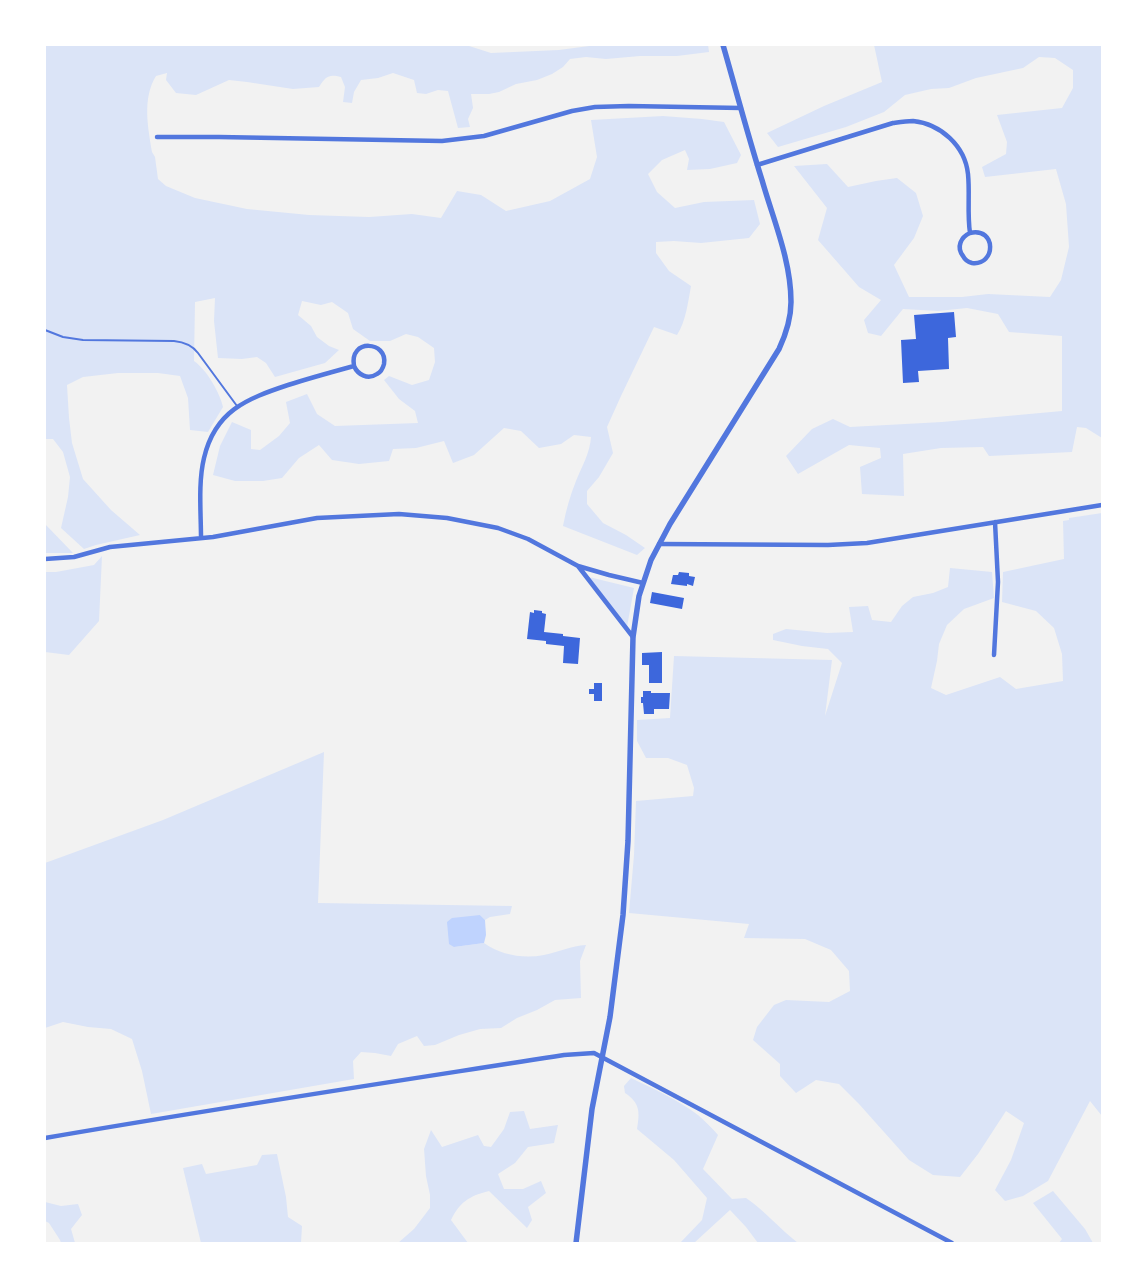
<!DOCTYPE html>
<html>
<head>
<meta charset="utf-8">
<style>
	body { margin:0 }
	#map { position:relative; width:1147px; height:1288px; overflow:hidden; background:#f2f2f2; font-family:Spectral,serif }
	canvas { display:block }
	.frame { position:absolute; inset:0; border:46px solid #fff; pointer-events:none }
</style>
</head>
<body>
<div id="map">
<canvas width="1147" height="1288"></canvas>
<div class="frame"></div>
</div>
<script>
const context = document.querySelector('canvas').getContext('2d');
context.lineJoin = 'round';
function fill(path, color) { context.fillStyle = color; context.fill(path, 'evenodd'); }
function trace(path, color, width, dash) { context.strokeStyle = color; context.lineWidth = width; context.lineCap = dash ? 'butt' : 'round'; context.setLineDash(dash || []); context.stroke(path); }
fill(new Path2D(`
	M45,45H466L491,53L559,50L589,46L592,45H708L709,52L677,56H640L606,59L586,57L570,59L563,67L552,74L537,80L516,84L499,92L489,94H471L473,108L468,119L470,127L458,128L448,91L438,90L426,94L417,93L414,80L393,73L378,78L361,80L354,92L352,103L343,102L345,87L341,77C329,74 326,76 319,87L293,89L247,82L229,80L196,95L176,93L166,80L167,73L156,76C142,99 148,127 152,152L155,157L158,179L166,186L195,198L247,209L309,215L369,217L412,214L441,218L457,191L481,195L506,211L550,201L590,179L597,157L591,120L663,116L702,119L724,122L741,155L737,163L710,169L687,170L689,159L685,150L662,160L648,174L657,192L675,208L704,202L754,200L760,224L749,238L701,243L674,241L656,242V253L669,271L691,286C688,302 686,321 677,335L654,327L621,396L607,427L613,453L599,477L587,491V504L603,523L626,535L645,548L637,555L563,526C566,510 570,496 576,481C582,466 590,453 591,437L574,435L561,444L539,448L521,431L504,428L474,455L453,463L444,441L416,448L393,449L389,461L359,464L332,460L319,445L299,458L282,478L263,481H235L213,475L220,446L232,422L251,430V449L260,450L279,436L290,423L286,402L307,394L317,414L335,426L418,423L415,411L399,399L384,380L389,376L412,385L429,380L435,362L434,348L418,337L406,334L390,341H370L353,329L348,313L332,302L321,305L302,301L298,315L311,326L317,337L329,346L339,350L325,363L275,377L266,363L257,357L242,359L218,358L214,321L215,298L195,302L194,361C207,370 220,393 223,407L208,432L190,430L188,398L180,376L158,373H118L83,377L67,385L69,418L72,443L83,479L111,510L140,535L96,545L84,549L61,528L68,497L70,477L63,452L53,439H45Z
	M874,45H1102V438L1086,428L1077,427L1072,452L989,456L983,447L941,448L903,454L904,496L862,494L860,467L881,458L880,448L849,445L798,474L786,456L812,429L833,419L850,427L942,422L1062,411V336L1009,332L998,314L967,308L938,311L903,309L881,336L868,333L864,320L881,300L859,287L818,240L827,208L794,166L827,164L848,187L876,181L897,178L916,193L923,216L914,238L894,265L909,297H962L988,294L1050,297L1061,280L1069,247L1066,204L1056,169L985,177L982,167L1006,154L1007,142L997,115L1062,108L1073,88V70L1055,58L1039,57L1023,68L976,78L949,88L931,89L905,95L884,112L846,127L778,147L767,133L824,106L882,82Z
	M1102,513V1116L1090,1101L1048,1181L1023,1196L1005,1201L995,1190L1011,1160L1024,1123L1006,1111L978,1154L960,1177L933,1175L909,1160L859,1104L839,1084L816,1080L796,1093L780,1076V1064L753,1040L757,1027L774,1005L786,1000L829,1002L850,991L849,971L831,950L805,939L744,938L749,924L629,913L634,855L636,801L693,796L694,788L687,765L668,758H646L637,741V720L670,718L674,656L832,660L825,716L842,663L828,649L802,646L773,640V634L786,629L827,633L853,632L849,607L868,606L872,620L891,622L902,606L913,597L933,593L948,587L950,568L992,572L994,598L964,609L947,625L939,644L937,661L931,688L946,695L1000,677L1016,689L1063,681L1062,654L1054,628L1036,611L1002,602L1003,572L1064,559L1063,521L1069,520V518Z
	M45,524L73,553H45Z
	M102,556L99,621L69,655L45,652V572H56L94,565Z
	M589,577L634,588L627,627Z
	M324,752L318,903L512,906L510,914L490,917L485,920L480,915L454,947L484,943C501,955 523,959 544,955C559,952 571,946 586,945L580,961L581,998L555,1000L537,1010L517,1018L501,1028L480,1029L459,1035L435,1045L424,1046L417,1036L398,1044L391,1056L375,1053L361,1052L353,1061L354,1079L151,1114L142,1071L132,1039L111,1029L88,1027L63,1022L45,1028V863L163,820Z
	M631,1078C654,1089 678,1100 698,1115C705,1121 712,1128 718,1135L703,1169L732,1199L746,1198C765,1211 780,1229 798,1243H758L746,1227L730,1210L694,1243H680L702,1220L707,1198L674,1160L637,1129C640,1112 640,1103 625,1093L624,1086Z
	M524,1111L530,1129L558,1125L554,1143L528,1147L515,1163L498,1174L504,1189H523L541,1181L546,1193L528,1207L532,1220L527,1228L489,1191C469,1196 460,1202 451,1220L468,1243H398L414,1229L430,1208V1195L426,1176L424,1149L431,1130L442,1147L478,1135L484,1146L491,1147L504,1129L510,1112Z
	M277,1154L286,1197L288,1217L302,1226L301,1243H201L183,1168L202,1164L206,1174L257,1165L262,1155Z
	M1053,1191L1085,1229L1093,1243H1059L1062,1239L1033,1203Z
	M45,1202L61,1206L78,1204L82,1215L71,1229L75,1243H61L60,1240L49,1223L45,1221Z`), '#dbe4f7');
fill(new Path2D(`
	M480,915L485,920L486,935L484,943L454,947L449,944L447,922L452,918Z`), '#bfd3fe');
fill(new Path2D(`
	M954,312L956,337L948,338L949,369L918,371L919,382L903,383L901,340L916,339L914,315Z
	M679,572L689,573V576L695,577L693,586L687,584V586L671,584L673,575H678Z
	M652,592L684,598L682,609L650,603Z
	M534,610L542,611V613L546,614L544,632L563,634V636L580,638L578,664L563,663L564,646L546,644V641L527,639L530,612L534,613Z
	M662,652V683H649V665H642V653Z
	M594,683H602V701H594V694H589V689H594Z
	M643,691H651V693H670L669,709H654V714H644L643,703H641V697H643Z`), '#3d67dc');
trace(new Path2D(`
	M45,330L63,337L83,340L174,341C184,342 192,345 198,353L237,406`), '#5277de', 2);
trace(new Path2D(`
	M157,137H219L442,141L484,136L572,111L595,107L629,106L741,108
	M757,165L893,123C900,122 906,121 913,121C941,124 965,146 968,174C970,194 967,213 970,233C997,227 996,266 972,263C968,262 965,260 963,256C956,247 961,237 970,233
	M201,538C201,513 198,483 204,458C215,411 246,399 288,385C310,378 332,372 354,366C358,375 368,380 377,374C381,372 383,368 384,364C388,341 349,338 354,366
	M659,544L828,545L867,543L1102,505
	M45,559L74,557L110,547L213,537L317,518L399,514L447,518L498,528L528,539L578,566L609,575L643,583
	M578,566L633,637
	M994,655L998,582L995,522
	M45,1138C218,1108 391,1082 564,1055L594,1053L952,1243`), '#5277de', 4.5);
trace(new Path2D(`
	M576,1243L592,1109L610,1017L623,915L628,841L633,637L639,596L651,560L670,524L779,349C786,334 791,319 791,302C791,260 773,219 762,180C748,136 736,90 723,45`), '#5277de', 5.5);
</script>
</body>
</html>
